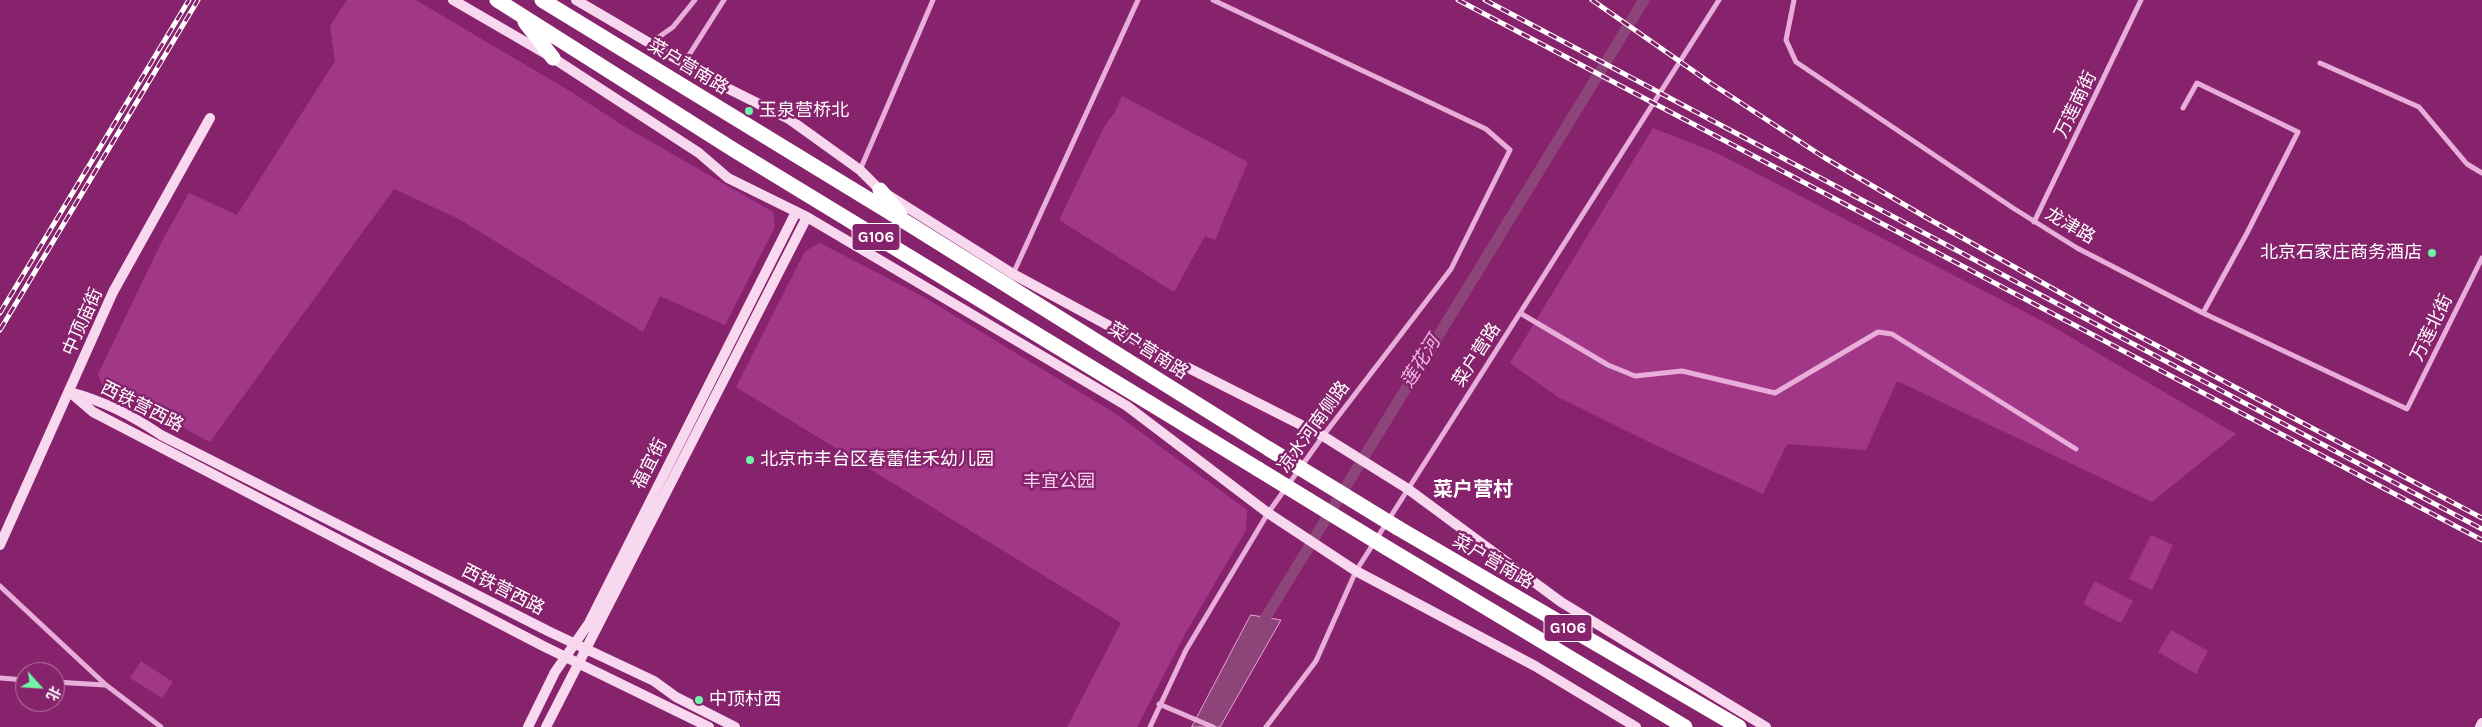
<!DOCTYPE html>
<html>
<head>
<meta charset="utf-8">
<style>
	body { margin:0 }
	#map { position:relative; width:2482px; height:727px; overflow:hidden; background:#86236c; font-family:Karla,"Noto Sans SC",sans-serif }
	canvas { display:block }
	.north { position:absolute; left:15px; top:662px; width:50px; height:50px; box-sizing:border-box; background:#86236c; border:1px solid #b67ba7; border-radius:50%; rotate:116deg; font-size:14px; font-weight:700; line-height:20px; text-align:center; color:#fff }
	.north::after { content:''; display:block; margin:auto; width:18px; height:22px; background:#70f4a7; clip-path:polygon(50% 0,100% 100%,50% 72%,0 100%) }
</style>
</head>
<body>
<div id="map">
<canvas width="2482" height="727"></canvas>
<div class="north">北</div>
</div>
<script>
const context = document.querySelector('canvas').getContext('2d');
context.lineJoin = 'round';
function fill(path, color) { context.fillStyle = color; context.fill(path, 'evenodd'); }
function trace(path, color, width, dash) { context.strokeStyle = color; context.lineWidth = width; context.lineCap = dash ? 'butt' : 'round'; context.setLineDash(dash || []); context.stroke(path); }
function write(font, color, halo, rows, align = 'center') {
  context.font = font + ' Karla,"Noto Sans SC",sans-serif'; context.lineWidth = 5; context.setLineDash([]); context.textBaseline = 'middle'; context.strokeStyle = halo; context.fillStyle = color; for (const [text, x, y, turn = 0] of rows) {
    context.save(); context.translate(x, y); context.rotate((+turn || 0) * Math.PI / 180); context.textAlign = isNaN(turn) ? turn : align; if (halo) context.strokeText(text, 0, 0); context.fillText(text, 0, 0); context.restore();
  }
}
fill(new Path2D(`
	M347,0H416L573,93L622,125L773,212L775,227L725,325L660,296L643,332L459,219L394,189L210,442L102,384L98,374L162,241L189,193L237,215L335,61L330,26Z
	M1122,96L1248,162L1215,240L1205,236L1174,292L1059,220L1104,127L1115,112Z
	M1653,128L1717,153L2048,324L2236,434L2152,502L1897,381L1866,450L1787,444L1763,494L1655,445L1558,397L1510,363Z
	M820,243L922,296L1116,414L1247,510L1246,530L1185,634L1137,727H1067L1121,623L736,387L805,251Z
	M2151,535L2173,545L2152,590L2129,579Z
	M2095,581L2133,601L2121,623L2083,604Z
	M2171,630L2208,651L2196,674L2158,652Z
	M141,661L173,682L162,698L130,678Z`), '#a33787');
const water = new Path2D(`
	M1251,615L1281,620L1220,727H1192Z`);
fill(water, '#8d4579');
trace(water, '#eaa1d8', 1);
trace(new Path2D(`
	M1258,630L1644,0`), '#8d4579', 11);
trace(new Path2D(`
	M1794,0L1786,40L1796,62L2013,208L2077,248L2203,313L2407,409L2482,258
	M649,44L673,27L695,0
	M689,55L724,0
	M2320,63L2419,107L2467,164L2482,173
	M2183,108L2197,83L2298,132L2247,233L2203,313
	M860,170L933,0
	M2034,222L2141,0
	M1013,274L1138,0
	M1520,313L1608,365L1635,376L1682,371L1775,393L1878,332L1892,334L2076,449
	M0,586L106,685L161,727
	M0,678L25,680
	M55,682L105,685
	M1159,704L1213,727
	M1150,727L1186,650L1268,513L1323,436L1451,269L1510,150L1486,129L1213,0
	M1266,727L1316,661L1356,571L1719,0`), '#e9adda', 5);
trace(new Path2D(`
	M453,0L553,58L699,153L728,178L807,217L1127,406L1268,513L1356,571L1535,666L1636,727
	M576,0L721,85L789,119L860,170L880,190L1013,274L1165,356L1323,436L1408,489L1561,602L1766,727
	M70,392C103,401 132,415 161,435L550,632L654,681L676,697L735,727
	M72,394L93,412L543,646L709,727
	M0,545L113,292L210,118
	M528,727L555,672L589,623L796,212
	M546,727L807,217
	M2480,727L2482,723`), '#f7d8ef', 10);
trace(new Path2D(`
	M497,0L734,150L1258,469
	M542,0L909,224L1269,449
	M525,22L553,58
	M880,190L900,214
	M1398,528L1739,727
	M1387,548L1685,727`), '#fff', 15);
const rail = new Path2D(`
	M1458,0L2482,540
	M1485,0L2482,529
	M1592,0L1712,84L1825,158L1927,218L2116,324L2482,518
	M0,313L189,0
	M0,330L198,0`);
trace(rail, '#fff', 5);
trace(rail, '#86236c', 3, [9]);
trace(new Path2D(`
	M1269,449L1398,528
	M1258,469L1387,548`), '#fff', 15);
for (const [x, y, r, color] of [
	[749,111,5,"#70f4a7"],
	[2432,253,5,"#70f4a7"],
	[750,460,5,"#70f4a7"],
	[699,700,5,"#70f4a7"]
]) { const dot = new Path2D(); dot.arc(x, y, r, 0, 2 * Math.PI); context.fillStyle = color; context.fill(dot); trace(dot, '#86236c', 2); }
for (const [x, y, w] of [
	[876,237,48],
	[1568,628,48]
]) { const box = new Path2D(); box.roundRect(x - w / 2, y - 13.5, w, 27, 4); context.fillStyle = '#86236c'; context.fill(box); trace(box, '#fff', 1); }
write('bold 16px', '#fff', null, [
	["G106",876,237],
	["G106",1568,628]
]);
write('18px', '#fff', '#86236c', [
	["菜户营南路",688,67,31],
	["万莲南街",2076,105,-64],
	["龙津路",2070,226,30],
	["中顶庙街",83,322,-66],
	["万莲北街",2432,328,-64],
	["菜户营南路",1148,351,32],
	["菜户营路",1477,355,-57],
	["西铁营西路",142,407,27],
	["凉水河南侧路",1314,427,-54],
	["福宜街",650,464,-63],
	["菜户营南路",1493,562,30],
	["西铁营西路",503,590,27]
]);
write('18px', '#fff', '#86236c', [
	["玉泉营桥北",759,111],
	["北京石家庄商务酒店",2422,253,"right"],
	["北京市丰台区春蕾佳禾幼儿园",760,460],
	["中顶村西",709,700]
], 'left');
write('18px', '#f7d1ed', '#86236c', [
	["丰宜公园",1059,482]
]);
write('italic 19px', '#f0b9e3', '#86236c', [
	["莲花河",1421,362,-58]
]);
write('bold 20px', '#fff', '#86236c', [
	["菜户营村",1473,490]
]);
</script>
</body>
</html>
